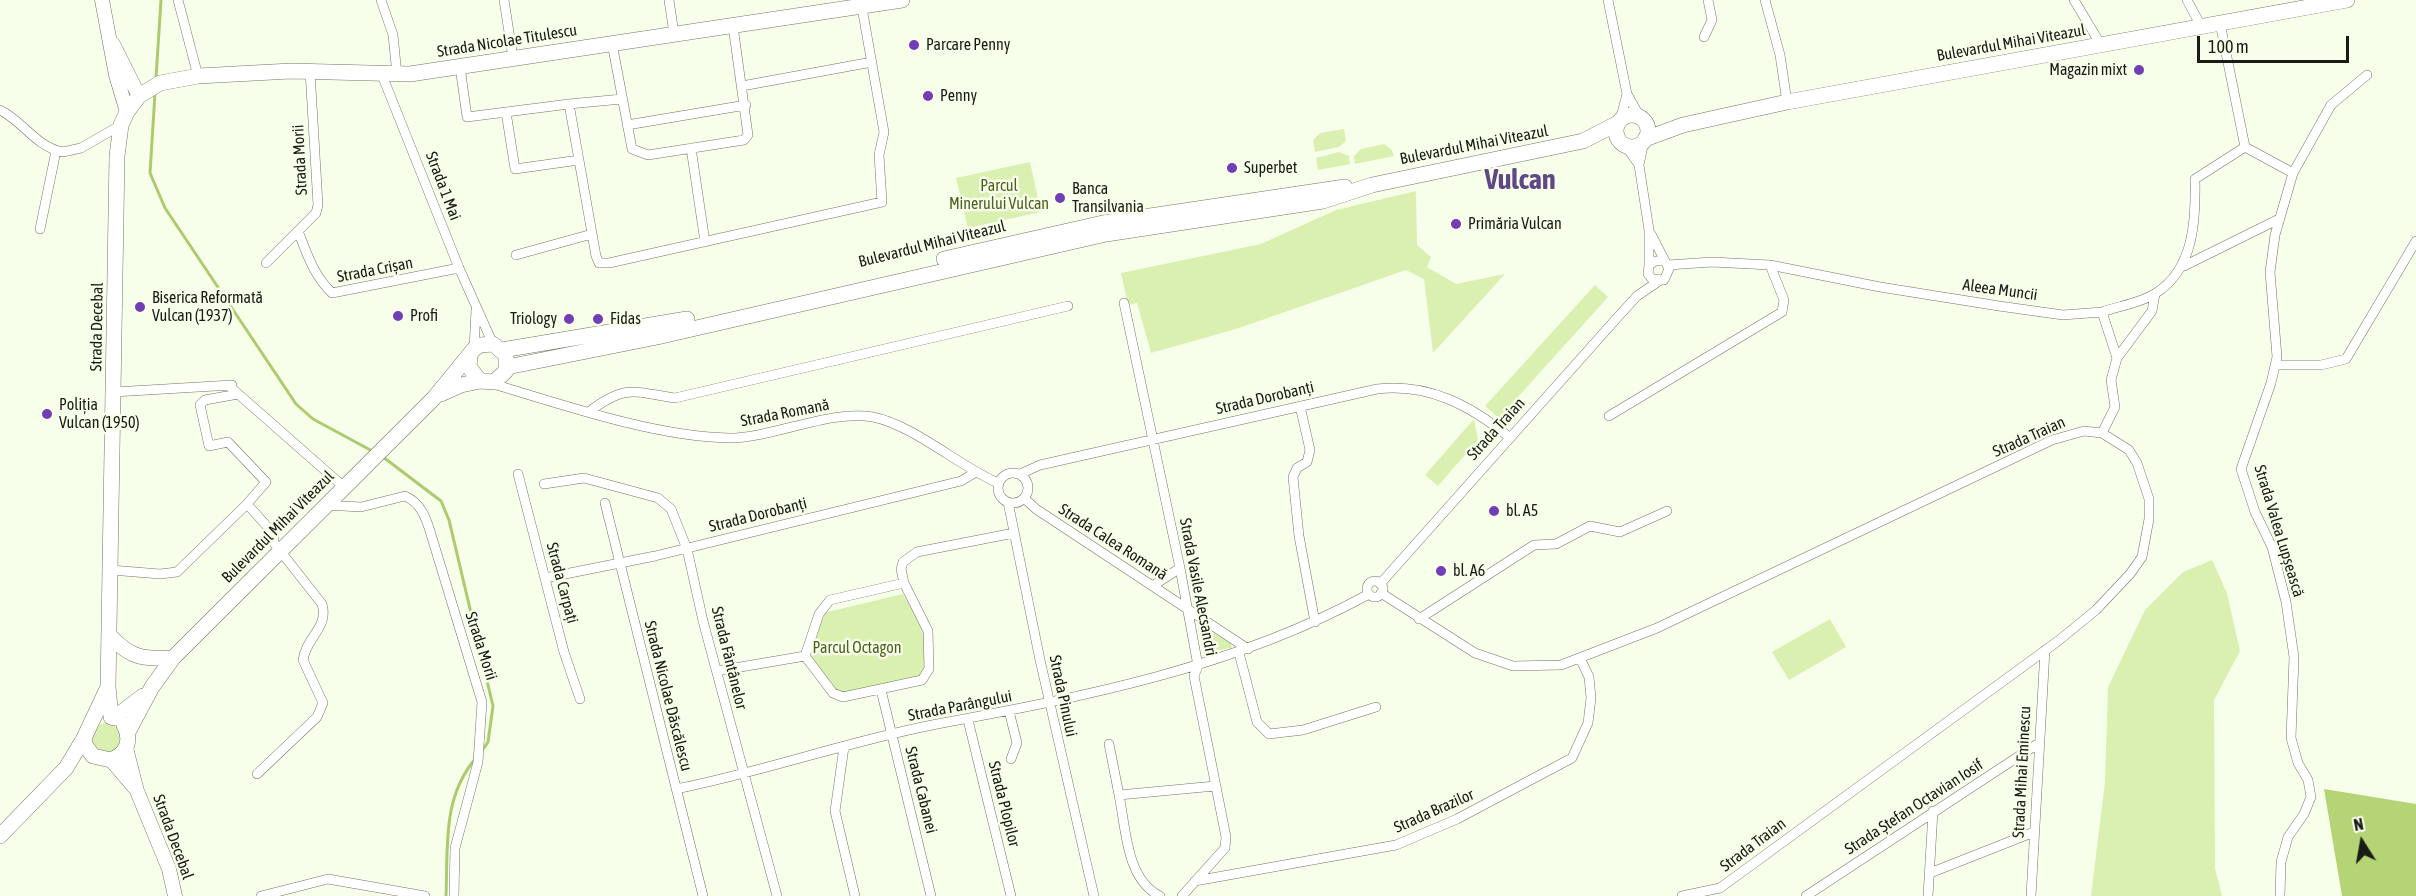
<!DOCTYPE html>
<html>
<head>
<meta charset="utf-8">
<style>
	body { margin:0 }
	#map { position:relative; width:2416px; height:896px; overflow:hidden; background:#f7ffeb; font-family:"Asap Condensed",sans-serif }
	canvas { display:block }
	.north { position:absolute; left:2332px; top:812px; width:60px; height:60px; -webkit-text-stroke:4px #f7ffeb; paint-order:stroke; rotate:349deg; font-size:16px; font-weight:700; line-height:24px; text-align:center; color:#191c15 }
	.north::after { content:''; display:block; margin:auto; width:21px; height:27px; background:#191c15; clip-path:polygon(50% 0,100% 100%,50% 72%,0 100%) }
	.scale { position:absolute; left:2197px; top:36px; width:152px; height:27px; box-sizing:border-box; border:3px solid #191c15; border-top:0; padding-left:8px; font-size:18px; line-height:21px; white-space:nowrap; color:#191c15; -webkit-text-stroke:4px #f7ffeb; paint-order:stroke }
</style>
</head>
<body>
<div id="map">
<canvas width="2416" height="896"></canvas>
<div class="north">N</div>
<div class="scale">100 m</div>
</div>
<script>
const context = document.querySelector('canvas').getContext('2d');
context.lineJoin = 'round';
function fill(path, color) { context.fillStyle = color; context.fill(path, 'evenodd'); }
function trace(path, color, width, dash) { context.strokeStyle = color; context.lineWidth = width; context.lineCap = dash ? 'butt' : 'round'; context.setLineDash(dash || []); context.stroke(path); }
function write(font, color, halo, rows, align = 'center') {
  context.font = font + ' "Asap Condensed",sans-serif'; context.lineWidth = 5; context.setLineDash([]); context.textBaseline = 'middle'; context.strokeStyle = halo; context.fillStyle = color; for (const [text, x, y, turn = 0] of rows) {
    context.save(); context.translate(x, y); context.rotate((+turn || 0) * Math.PI / 180); context.textAlign = isNaN(turn) ? turn : align; if (halo) context.strokeText(text, 0, 0); context.fillText(text, 0, 0); context.restore();
  }
}
fill(new Path2D(`
	M1344,129L1346,141L1339,147L1315,152L1313,140L1320,133Z
	M1384,144L1392,150L1394,156L1355,164L1354,156L1361,149Z
	M1339,152L1349,156L1350,164L1318,170L1316,158Z
	M1030,162L1041,212L968,228L956,178Z
	M1416,191L1417,245L1431,257L1427,267L1456,284L1505,274L1433,353L1424,279L1406,270L1236,329L1151,353L1137,303L1128,305L1121,273L1261,244L1336,210Z
	M1595,285L1608,297L1499,418L1485,406Z
	M1474,419L1478,440L1438,486L1425,475Z
	M2212,560L2227,593L2240,651L2214,700L2215,868L2222,896H2091L2105,782L2108,687L2145,610L2183,572Z
	M903,594C917,617 937,650 921,676L844,694L833,689L811,658L823,613Z
	M1830,619L1846,647L1789,680L1772,652Z
	M1199,625L1231,643L1232,648L1205,652L1198,629Z
	M92 738a15 15 0 1 1 30 0a15 15 0 1 1-30 0Z`), '#daf0b1');
fill(new Path2D(`
	M2324,789L2416,804V896H2342Z`), '#b5d475');
trace(new Path2D(`
	M156,78L161,0
	M155,93L150,173L165,208L296,404L313,419L374,452
	M383,457L441,501L449,520L493,706L488,742L482,751
	M446,896C448,847 442,797 476,758`), '#adcb6d', 3);
const street = new Path2D(`
	M178,0L198,76
	M381,0L393,35L397,75
	M504,0L513,58
	M669,0L674,34
	M1608,0L1627,94L1641,119
	M1765,0L1780,55L1787,102
	M2074,0L2101,45
	M2187,0L2201,26
	M2220,23L2245,147L2293,173L2275,235L2270,272L2277,357L2271,383L2241,469L2255,512L2272,547L2286,602L2294,657L2291,738L2298,763L2308,780L2311,797L2304,814L2288,837L2281,862L2280,896
	M1704,37L1712,20L1708,0
	M612,43L632,149L648,155L744,140L748,135L733,26
	M460,67L467,117L569,104L596,256L599,263H609L882,202L879,155L884,132L861,2
	M382,75L459,268L493,344
	M742,86L872,62
	M569,104L622,99
	M0,110C23,121 36,147 63,152L81,148L121,125
	M506,112L515,169L579,160
	M1620,121L1627,94
	M627,125L746,105
	M1644,141L1639,165L1649,230V265
	M1625,145L1639,165
	M691,148L705,242
	M2293,173L2331,105L2367,75
	M40,229L56,151
	M298,231C307,254 314,276 332,293L459,268
	M1651,234L1669,269L1664,280L1652,279L1648,274L1649,265L1655,261H1664
	M516,255L592,234
	M266,263L316,213L318,205L310,71
	M1668,265L1712,262L1770,265L1880,287L1999,306L2063,315L2102,312L2117,358L2111,380L2115,407L2102,433
	M2184,266L2279,219
	M1124,303L1180,568L1198,666L1194,676L1226,837L1225,848L1182,896
	M2102,312C2119,306 2141,303 2156,293C2194,269 2196,220 2195,179L2245,147
	M474,349L476,310
	M2117,358L2152,311L2155,294
	M2275,365H2321L2346,359L2416,241
	M490,383C560,404 656,437 729,438C773,438 831,409 873,417C913,425 959,466 998,483
	M228,385L344,487
	M114,392L232,385
	M238,394L205,400L200,405L209,446L228,442L266,482L247,504
	M1300,406L1310,450L1307,462L1297,468L1293,477L1299,536L1315,622
	M590,411C626,384 634,392 675,398L1068,306
	M1609,416L1782,312L1784,300L1770,265
	M998 488a15 15 0 1 1 30 0a15 15 0 1 1-30 0Z
	M518,474L564,652L580,699
	M1020,474L1040,465L1377,389C1428,383 1470,405 1509,437
	M544,484L584,478L658,498L671,509L687,549L703,621L777,896
	M1024,498L1036,509L1248,649
	M1008,502L1040,660L1094,896
	M605,503L703,896
	M325,505L361,507L405,496C420,503 425,515 430,531L482,702L478,762L455,848L454,896
	M111,570L160,574L177,572L247,504L274,534V543L322,604C329,628 306,637 303,660L323,703L317,717L257,774
	M545,578L655,556L961,481L976,472
	M1367 589a8 8 0 1 1 16 0a8 8 0 1 1-16 0Z
	M1380,584L1616,319L1637,296L1659,281
	M1154,585L1180,568
	M1381,593L1475,653L1513,666L1561,665L1657,628L2052,440L2084,431L2102,433L2129,450L2137,463L2149,499V519L2142,557L2130,574L2096,610L2058,641L1720,888L1682,896
	M1419,619L1534,545L1556,544L1590,526L1620,532L1667,511
	M1239,653L1257,722L1269,734L1303,730L1376,707
	M805,656L833,693L843,697L922,680L929,669L928,631L904,583L901,569L903,562L917,552L1014,533
	M805,656L819,614L830,600L904,583
	M717,671L805,656
	M881,690L931,896
	M1009,711L1017,743L1011,759
	M968,720L1011,896
	M1109,744L1119,795
	M844,747L835,811L855,896
	M676,789C762,772 846,742 932,725C1082,697 1234,668 1369,594
	M1930,873L2034,832
	M1195,881L1396,845L1457,819L1572,758L1588,723L1591,698L1589,677L1581,660
	M261,896L328,879L425,896
	M1160,896C1126,880 1126,828 1119,795L1215,786
	M1806,896L2039,743
	M1928,896L1933,811
	M2031,896L2045,650`);
const secondary = new Path2D(`
	M102,0L116,75L127,112
	M113,44L139,96
	M126,748L137,791L169,869L175,896
	M111,760L134,787`);
const primary = new Path2D(`
	M1616 131a16 16 0 1 1 32 0a16 16 0 1 1-32 0Z
	M1645,139L1683,125L1787,102L2347,0
	M944,259L1103,223L1345,187
	M502,350L687,319
	M507,367L657,337L1106,234L1323,201L1372,185L1583,141L1618,123
	M441,394L461,385L480,381
	M111,637C132,659 144,659 173,658
	M111,717L108,687L117,156L121,125L127,112L139,96L160,83L198,76L291,71L410,74L902,0
	M114,718L143,696
	M128,732L152,687L173,658L434,398L474,349L480,345L493,344L506,355V371L494,382L480,381L469,367L470,355
	M84,738L85,745L93,756L111,760C127,754 132,740 124,725
	M0,836L66,768L84,738L108,687`);
trace(street, '#707665', 10);
trace(secondary, '#707665', 15);
trace(primary, '#707665', 16);
trace(street, '#fff', 9);
trace(secondary, '#fff', 14);
trace(primary, '#fff', 15);
for (const [x, y, r, color] of [
	[914,45,6,"#713eb6"],
	[2139,70,6,"#713eb6"],
	[928,96,6,"#713eb6"],
	[1232,168,6,"#713eb6"],
	[1060,198,6,"#713eb6"],
	[1456,224,6,"#713eb6"],
	[140,307,6,"#713eb6"],
	[398,316,6,"#713eb6"],
	[569,319,6,"#713eb6"],
	[598,319,6,"#713eb6"],
	[47,414,6,"#713eb6"],
	[1494,511,6,"#713eb6"],
	[1441,571,6,"#713eb6"]
]) { const dot = new Path2D(); dot.arc(x, y, r, 0, 2 * Math.PI); context.fillStyle = color; context.fill(dot); trace(dot, '#f7ffeb', 2); }
write('16px', '#191c15', '#f7ffeb', [
	["Strada Nicolae Titulescu",507,41,-9],
	["Bulevardul Mihai Viteazul",2011,43,-10],
	["Bulevardul Mihai Viteazul",1474,145,-11],
	["Strada Morii",300,160,-93],
	["Strada 1 Mai",443,186,69],
	["Bulevardul Mihai Viteazul",932,244,-14],
	["Strada Crișan",375,270,-11],
	["Aleea Muncii",2000,290,8],
	["Strada Decebal",97,327,-89],
	["Strada Dorobanți",1265,398,-13],
	["Strada Romană",785,413,-11],
	["Strada Traian",1496,429,-48],
	["Strada Traian",2029,437,-24],
	["Strada Dorobanți",758,515,-14],
	["Bulevardul Mihai Viteazul",278,527,-45],
	["Strada Valea Lupșească",2279,531,73],
	["Strada Calea Romană",1113,542,33],
	["Strada Carpați",562,583,75],
	["Strada Vasile Alecsandri",1198,587,79],
	["Strada Morii",481,646,72],
	["Strada Fântânelor",729,658,76],
	["Strada Nicolae Dăscălescu",668,696,76],
	["Strada Pinului",1063,696,78],
	["Strada Parângului",960,706,-11],
	["Strada Mihai Eminescu",2022,772,-87],
	["Strada Cabanei",921,790,76],
	["Strada Plopilor",1004,804,76],
	["Strada Ștefan Octavian Iosif",1914,807,-33],
	["Strada Brazilor",1434,811,-24],
	["Strada Decebal",173,837,70],
	["Strada Traian",1753,845,-37]
]);
write('16px', '#191c15', '#f7ffeb', [
	["Parcare Penny",926,45],
	["Magazin mixt",2127,70,"right"],
	["Penny",940,96],
	["Superbet",1244,168],
	["Banca",1072,189],
	["Transilvania",1072,207],
	["Primăria Vulcan",1468,224],
	["Biserica Reformată",152,298],
	["Vulcan (1937)",152,316],
	["Profi",410,316],
	["Triology",557,319,"right"],
	["Fidas",610,319],
	["Poliția",59,405],
	["Vulcan (1950)",59,423],
	["bl. A5",1506,511],
	["bl. A6",1453,571]
], 'left');
write('16px', '#4d601e', '#f7ffeb', [
	["Parcul",999,186],
	["Minerului Vulcan",999,204],
	["Parcul Octagon",857,648]
]);
write('bold 28px', '#5e4886', '#f7ffeb', [
	["Vulcan",1520,180]
]);
</script>
</body>
</html>
